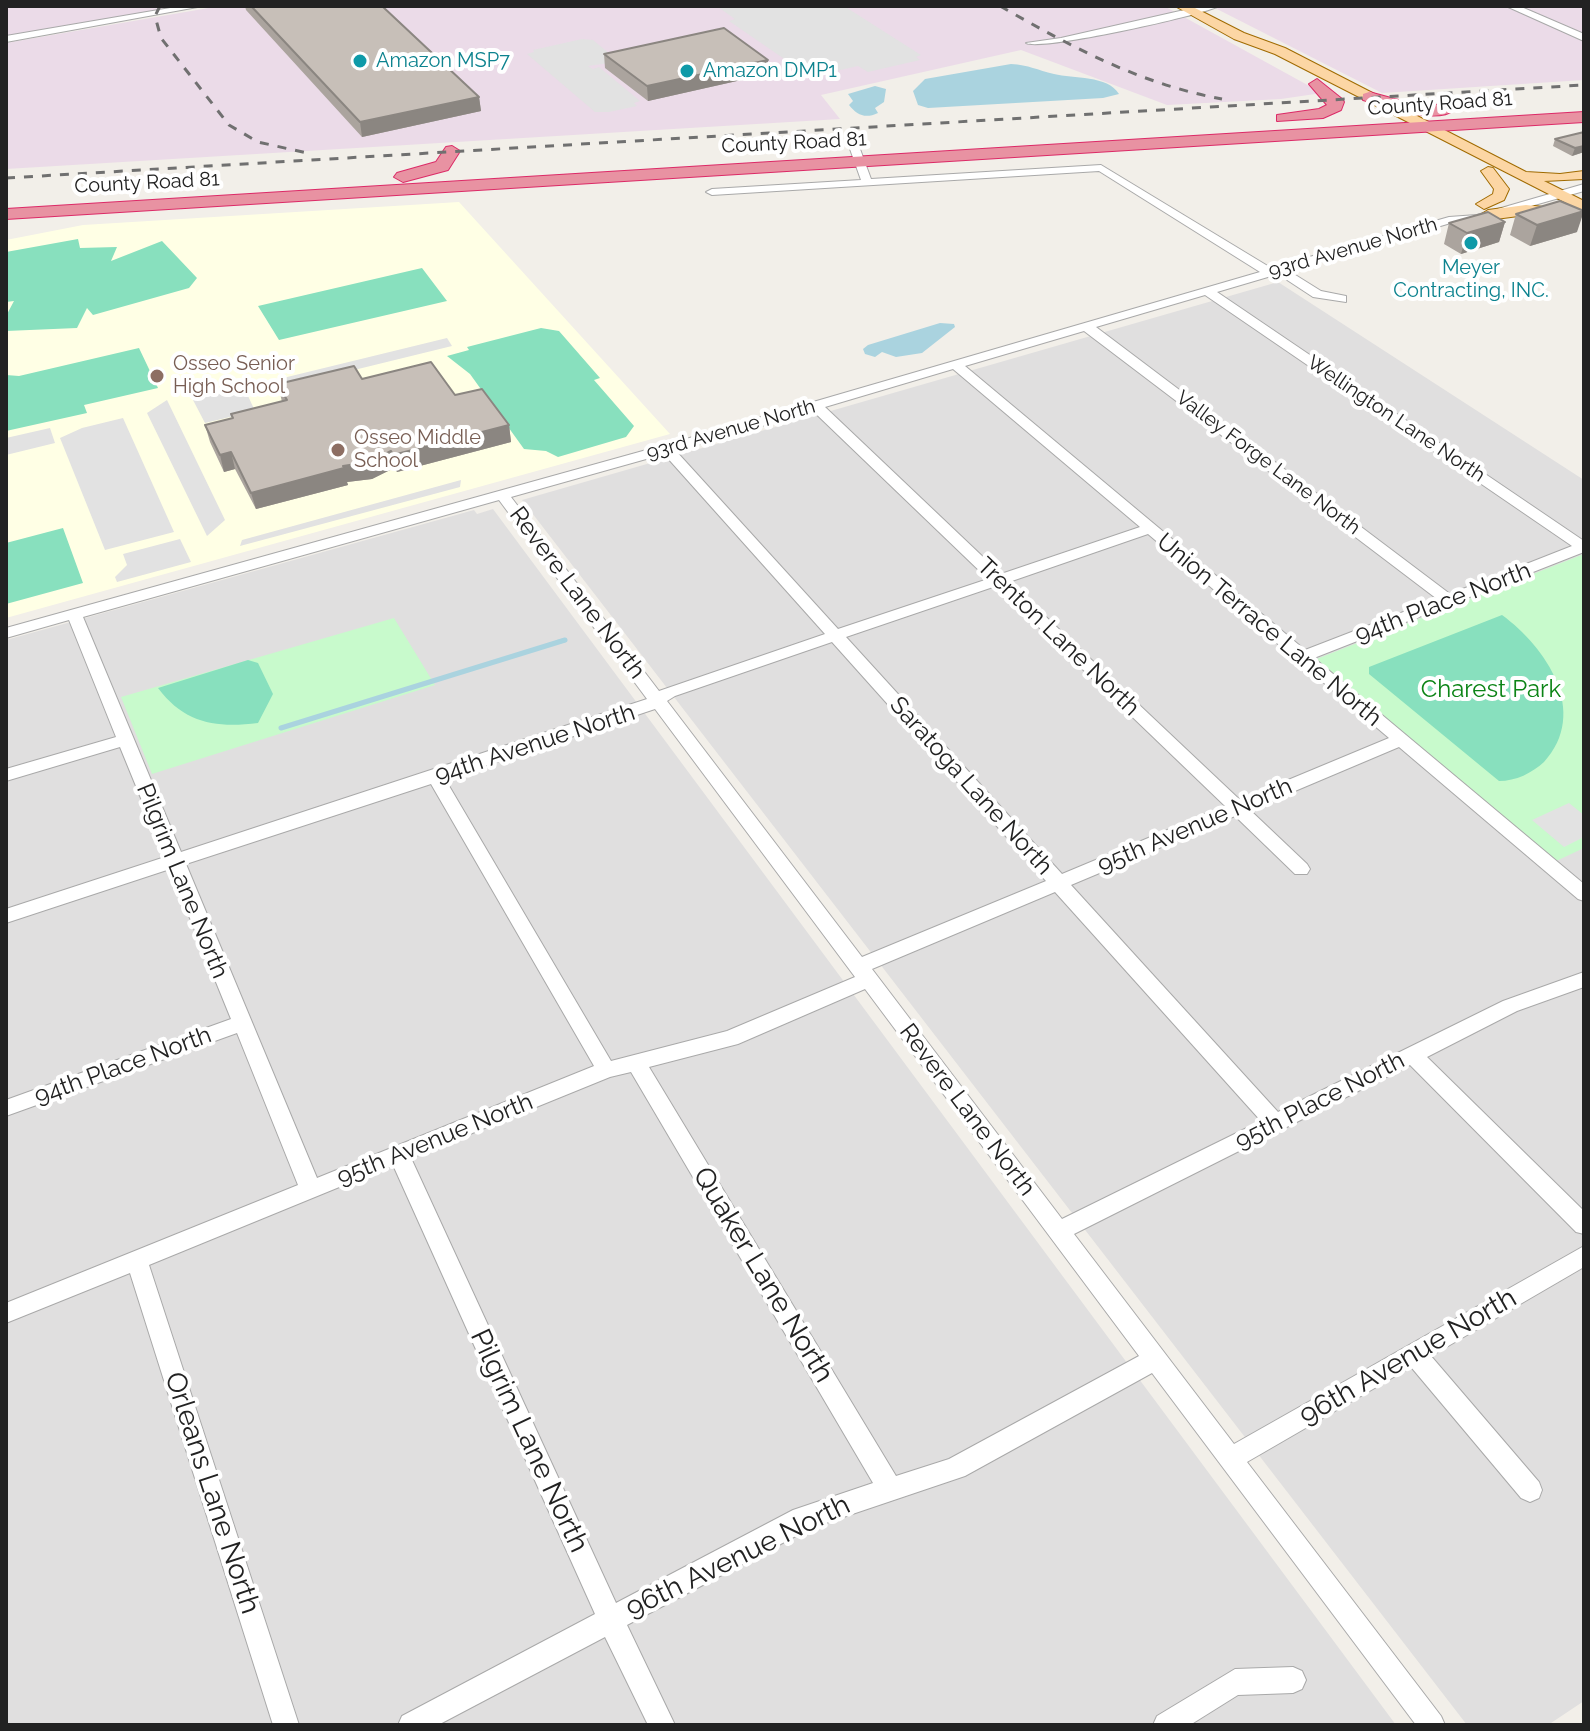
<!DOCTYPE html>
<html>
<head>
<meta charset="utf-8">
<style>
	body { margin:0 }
	#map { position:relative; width:1590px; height:1731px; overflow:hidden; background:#f2efe9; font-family:Raleway,sans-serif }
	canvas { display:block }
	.frame { position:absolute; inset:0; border:8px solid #222; pointer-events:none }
</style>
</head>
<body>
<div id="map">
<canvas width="1590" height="1731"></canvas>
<div class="frame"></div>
</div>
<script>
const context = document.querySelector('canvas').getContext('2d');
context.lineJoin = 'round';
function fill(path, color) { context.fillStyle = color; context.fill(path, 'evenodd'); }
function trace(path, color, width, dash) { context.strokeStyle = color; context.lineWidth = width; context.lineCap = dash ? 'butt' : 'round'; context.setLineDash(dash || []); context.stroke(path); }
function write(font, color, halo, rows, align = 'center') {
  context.font = font + ' Raleway,sans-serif'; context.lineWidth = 8; context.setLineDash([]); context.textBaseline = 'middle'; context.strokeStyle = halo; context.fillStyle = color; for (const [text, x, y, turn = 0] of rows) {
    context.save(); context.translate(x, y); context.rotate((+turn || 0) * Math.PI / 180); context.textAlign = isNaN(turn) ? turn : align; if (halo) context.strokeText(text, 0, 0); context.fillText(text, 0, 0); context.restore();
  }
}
fill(new Path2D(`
	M1278,282L1584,480V1701L1548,1725H1467L522,500Z
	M493,509L1396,1725H6V640L474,510L477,514Z`), '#e0dfdf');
fill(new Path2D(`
	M6,6H180L6,36Z
	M220,6H1164L1322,93L1281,99L1167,105L1021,50L821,95L840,119L6,169V43Z
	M1211,6H1584V80L1382,93Z`), '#ebdbe8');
fill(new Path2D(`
	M459,202L670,434L6,618V240L83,225Z`), '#ffffe5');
fill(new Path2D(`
	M1584,554V848L1554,862L1314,660Z
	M394,618L435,685L152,774L121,697Z`), '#c8facc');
fill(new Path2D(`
	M78,239L80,248L117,247L111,261L162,241L197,278L189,288L93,315L87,308L77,328L6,331V316L14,301L6,302V252Z
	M422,268L447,301L279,340L258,306Z
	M541,328L559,331L600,378L594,380L634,426L626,437L558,457L546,451L524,449L470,374L447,356L469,350L467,347Z
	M139,348L158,388L84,405L87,413L6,431V375L19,376Z
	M63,528L83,583L6,604V543Z
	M1502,615C1546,647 1590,712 1544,762C1532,773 1516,781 1499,781L1369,674V667Z
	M248,660L258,663L273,694L258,723C217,728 185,724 158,688Z`), '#88e0be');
fill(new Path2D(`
	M844,6L921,55L916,57L920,60L868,72L858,66L827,73L796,67L729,21L735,19L718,7Z
	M582,39L593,40L616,59L609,63L588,66L593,69L599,67L640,101L634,103L637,106L609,112H595L527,54L534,52L533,50Z
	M447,338L452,346L248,396L255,411L205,423L193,400Z
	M167,400L225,520L207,536L147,413Z
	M123,418L174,532L105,550L60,438L82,428Z
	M50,428L55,443L6,455V438Z
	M461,480L460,487L240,546L242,540Z
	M180,539L191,562L117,582L115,577L127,565L123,554Z
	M1569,803L1584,815V837L1564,847L1532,820Z`), '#e2e2e2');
fill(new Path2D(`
	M1011,64C1029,65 1037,70 1054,74C1073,79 1108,75 1119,94L1103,98L928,108L918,105L913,91L925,79Z
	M875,86L886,89L884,102L875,108L878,113C865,119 857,115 849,105L853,101L848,94Z
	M940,323L954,324L955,327L922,353L896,357L882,352L875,357L865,354L863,349L868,345Z`), '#aad3df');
trace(new Path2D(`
	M558,642L565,640`), '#aad3df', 4);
trace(new Path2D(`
	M281,728L565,640`), '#aad3df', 5);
const minor = new Path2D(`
	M182,6H203L6,42V36Z
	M1202,6H1219C1200,16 1040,51 1026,43L1061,38Z
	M1506,6H1519L1584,34V41Z
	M855,146L860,149L871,179L1101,165L1271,268L1449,217L1477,215L1584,184V191L1478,221L1454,222L1289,271L1321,291L1346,296V302L1313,297L1278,274L1217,292L1584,541V552L1314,658L1584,884V901L1578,899L1399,747L1250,810L1307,864L1310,869L1307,874H1295L1235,816L1071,885L1278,1112L1503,1001L1584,972V987L1517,1011L1427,1057L1584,1211V1234L1576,1232L1410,1065L1074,1234L1234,1444L1584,1246V1267L1431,1356L1539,1482L1542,1490L1539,1498L1530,1502L1521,1498L1411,1367L1247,1462L1441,1716L1445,1725H1416L1152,1373L965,1476L811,1528L627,1625L675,1725H648L605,1637L438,1725H398L402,1716L595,1614L393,1165L149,1265L299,1725H273L130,1273L6,1323V1303L298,1185L237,1033L6,1116V1100L231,1019L170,869L6,923V909L165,857L120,747L6,781V769L116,737L69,620L6,638V628L686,439L1260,272L1099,171L712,195L706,192L712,189L861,180L850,149ZM1205,295L1572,546L1450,594L1096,327ZM1084,331L1437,599L1305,650L965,366ZM953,369L1140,527L1001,574L825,407ZM813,411L988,579L838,629L676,451ZM664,454L825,634L659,691L511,497ZM499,500L647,699L181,852L83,617ZM1148,534L1389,738L1240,800L1009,582ZM996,586L1225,806L1062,874L846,637ZM832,642L1046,881L862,957L667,701L675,696ZM655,709L855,977L727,1031L611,1061L445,779ZM431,784L594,1066L317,1178L186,864ZM1055,892L1261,1121L1062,1219L872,969ZM865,989L1139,1356L949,1459L896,1476L649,1067L738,1044ZM631,1072L873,1483L793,1510L616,1603L411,1158L610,1077Z
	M1293,1667L1302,1671L1306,1680L1302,1689L1293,1693L1238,1695L1190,1725H1153L1157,1716L1235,1669Z`);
const major = new Path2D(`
	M1175,6H1191L1244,33L1285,48L1526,172L1560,174L1584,171V179L1544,181L1584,201V212L1275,54L1234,39Z
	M1488,167L1493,168L1509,189L1504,200L1484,209L1476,204L1493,194L1494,189L1481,171Z
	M1526,205L1561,209L1569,214L1561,219L1526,215L1488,220L1480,215L1488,210Z`);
const highway = new Path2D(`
	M1317,79L1342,99L1344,102L1341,110L1323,118L1277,121V115L1319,109L1327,105L1309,84Z
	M1369,92L1413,104L1446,105L1454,110C1436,125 1385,106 1363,100V94Z
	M1584,112V122L6,219V209Z
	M452,146L460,151L448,170L403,182L394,177L397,173L436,162L446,147Z`);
trace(minor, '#a9a9a9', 2);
trace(major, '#a06b00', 2);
trace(highway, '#dc2a67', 2);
fill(minor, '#fff');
fill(major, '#fcd6a4');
fill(highway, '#e892a2');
trace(new Path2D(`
	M160,6L155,16L161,38L229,125L258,142L307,153
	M1000,6C1072,47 1140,84 1222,99
	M6,178L1584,85`), '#707070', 3, [9, 9]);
fill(new Path2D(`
	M245,6H382L479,97L481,111L362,137L246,10Z
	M604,54L768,74L648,101L605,68Z
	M1584,132V152L1572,156L1553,146L1555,139Z
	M1516,214L1577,232L1530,246L1510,235Z
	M1505,222L1499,242L1461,254L1444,244L1449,223Z
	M362,379L455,395L509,425L511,442L397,472L394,468L372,479L347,482L348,485L256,509L235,469L224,472L210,442L205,425L232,418L231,414L282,402L278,384Z`), '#aba49e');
fill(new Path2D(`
	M768,60V74L648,101L647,86Z
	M479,97L481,111L362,137L360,122Z
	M1584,146V152L1572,156L1575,148Z
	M1584,211L1577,232L1530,246L1537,225Z
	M1505,222L1499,242L1461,254L1467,233Z
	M509,425L511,442L397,472L393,455Z
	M391,451L394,468L372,479L347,482L348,485L256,509L251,493Z
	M231,452L235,469L224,472L220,455Z`), '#8b8681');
const building = new Path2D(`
	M251,6H382L479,97L360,122Z
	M724,28L768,60L647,86L604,54Z
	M1584,132V146L1575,148L1555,139Z
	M1560,201L1584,211L1537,225L1516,214Z
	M1488,212L1505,222L1467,233L1449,223Z
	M431,362L455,395L482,389L509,425L393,455L391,451L369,462L343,466L344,468L251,493L231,452L220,455L205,425L233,418L231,414L287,400L278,384L354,366L362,379Z`);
fill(building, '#c7bfb8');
trace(building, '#8b8681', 2);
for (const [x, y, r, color] of [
	[360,61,8,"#0f9aa8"],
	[687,71,8,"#0f9aa8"],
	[1471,243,8,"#0f9aa8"],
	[157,376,8,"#8d6e63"],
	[338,450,8,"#8d6e63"]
]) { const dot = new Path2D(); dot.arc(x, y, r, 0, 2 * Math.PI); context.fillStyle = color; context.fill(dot); trace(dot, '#fff', 3); }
write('20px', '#0d838f', '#fff', [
	["Amazon MSP7",376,61],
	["Amazon DMP1",703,71],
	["Meyer",1471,268,"center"],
	["Contracting, INC.",1471,291,"center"]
], 'left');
write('20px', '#222', '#fff', [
	["County Road 81",1440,104,-4],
	["County Road 81",794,143,-3],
	["County Road 81",147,183,-3],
	["93rd Avenue North",1353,248,-16],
	["Wellington Lane North",1396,419,34],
	["93rd Avenue North",731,430,-16],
	["Valley Forge Lane North",1268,463,37]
]);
write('20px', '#785e54', '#fff', [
	["Osseo Senior",173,364],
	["High School",173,387],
	["Osseo Middle",354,438],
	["School",354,461]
], 'left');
write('24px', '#222', '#fff', [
	["Revere Lane North",577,593,53],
	["94th Place North",1443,603,-21],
	["Union Terrace Lane North",1269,630,40],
	["Trenton Lane North",1058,637,44],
	["94th Avenue North",535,744,-18],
	["Saratoga Lane North",971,786,48],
	["95th Avenue North",1195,826,-23],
	["Pilgrim Lane North",182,881,68],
	["94th Place North",123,1066,-20],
	["95th Place North",1320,1101,-27],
	["Revere Lane North",967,1110,53],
	["95th Avenue North",435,1140,-22]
]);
write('24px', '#0c8416', '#fff', [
	["Charest Park",1491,690]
]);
write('28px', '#222', '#fff', [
	["Quaker Lane North",763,1275,59],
	["96th Avenue North",1408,1357,-30],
	["Pilgrim Lane North",529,1441,65],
	["Orleans Lane North",212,1493,72],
	["96th Avenue North",738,1557,-26]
]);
</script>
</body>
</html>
